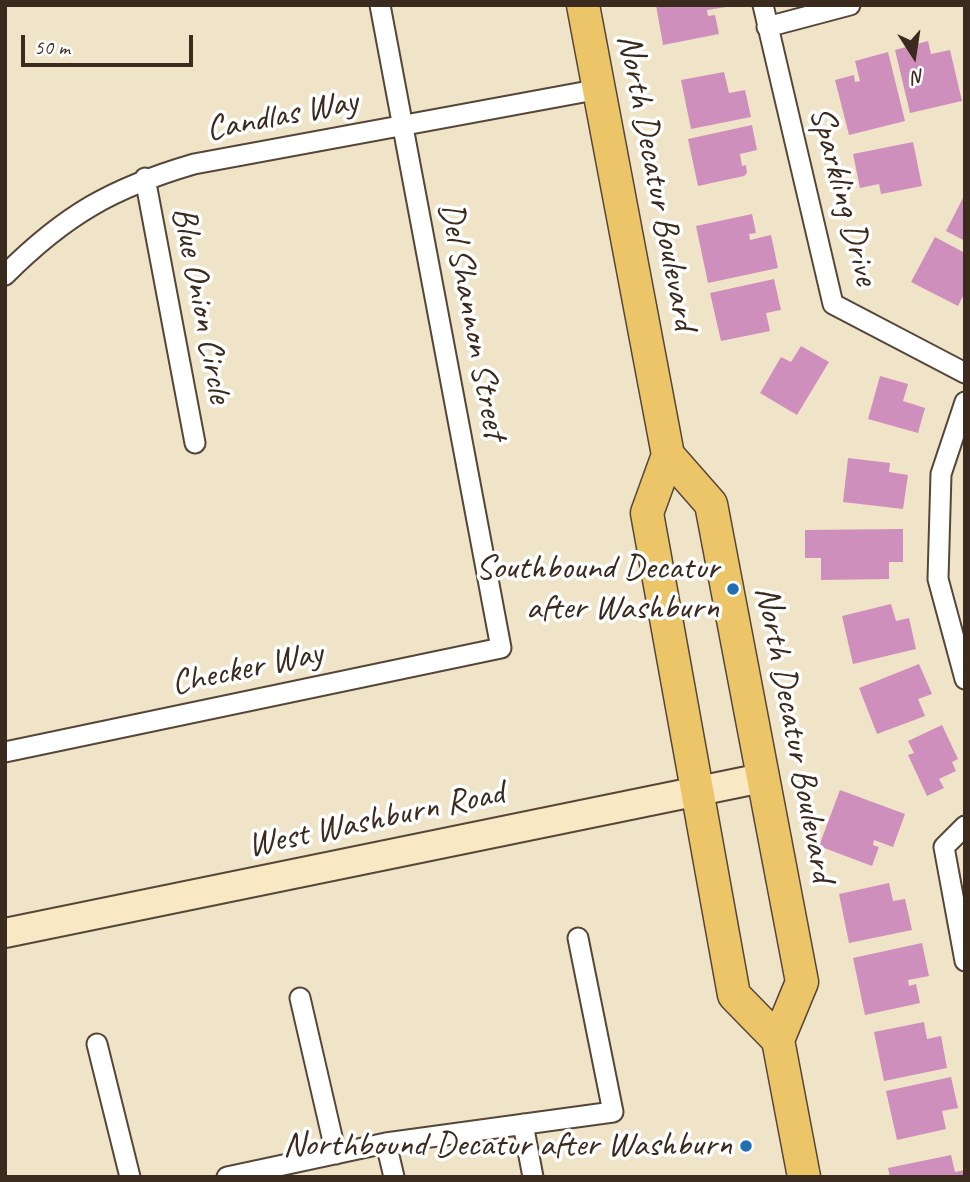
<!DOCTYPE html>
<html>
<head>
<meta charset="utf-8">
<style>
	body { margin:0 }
	#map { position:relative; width:970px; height:1182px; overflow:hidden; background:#efe4c8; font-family:Caveat,sans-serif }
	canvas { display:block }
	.frame { position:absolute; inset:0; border:7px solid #3b2a1e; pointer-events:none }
	.north { position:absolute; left:879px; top:21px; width:70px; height:70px; -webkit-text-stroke:5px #fff; paint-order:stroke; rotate:168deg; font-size:19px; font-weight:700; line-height:28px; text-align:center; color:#3b2a1e }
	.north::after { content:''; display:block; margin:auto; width:24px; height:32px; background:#3b2a1e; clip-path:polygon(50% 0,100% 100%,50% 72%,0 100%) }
	.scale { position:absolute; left:21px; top:35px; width:172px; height:32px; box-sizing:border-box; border:4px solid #3b2a1e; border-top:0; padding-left:9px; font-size:21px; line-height:24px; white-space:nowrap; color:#3b2a1e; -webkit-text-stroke:5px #fff; paint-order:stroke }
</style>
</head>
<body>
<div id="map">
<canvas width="970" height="1182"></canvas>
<div class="frame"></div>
<div class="north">N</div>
<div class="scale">50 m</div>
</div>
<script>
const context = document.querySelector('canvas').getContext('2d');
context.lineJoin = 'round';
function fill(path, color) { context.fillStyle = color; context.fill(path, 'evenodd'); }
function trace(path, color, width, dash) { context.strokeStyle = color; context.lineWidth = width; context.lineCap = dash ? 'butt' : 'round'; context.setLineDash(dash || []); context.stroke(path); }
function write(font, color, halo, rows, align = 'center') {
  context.font = font + ' Caveat,sans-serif'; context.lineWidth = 7; context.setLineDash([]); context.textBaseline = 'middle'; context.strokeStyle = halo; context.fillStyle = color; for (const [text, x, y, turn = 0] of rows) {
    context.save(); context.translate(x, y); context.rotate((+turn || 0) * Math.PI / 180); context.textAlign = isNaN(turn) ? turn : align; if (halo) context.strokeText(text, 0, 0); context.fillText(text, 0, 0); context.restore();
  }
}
fill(new Path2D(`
	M656,5H725L726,7L707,10L708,16L715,15L719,34L663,45Z
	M928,41L931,54L950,50L962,101L910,113L895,50Z
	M888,52L905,121L849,135L835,80L854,75L855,82L860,81L855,61Z
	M724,72L729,93L745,90L751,117L691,129L681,80Z
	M752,125L757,150L740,154L742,166L746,165L747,173L744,176L698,186L688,139Z
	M913,142L922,186L881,194L879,184L860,188L853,154Z
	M965,194V241L946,231Z
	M752,214L756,233L749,234L750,240L771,235L778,268L708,283L696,226Z
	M935,237L965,253V292L958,306L911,282Z
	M774,279L781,310L766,313L770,331L721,341L710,293Z
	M801,346L829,362L797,415L760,393L781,357L791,362Z
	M880,376L908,384L903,401L925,408L918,433L868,419Z
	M848,458L890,463L889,472L908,475L903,509L843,502Z
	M903,529V562H889V579L821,580V558H805V530Z
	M891,604L896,621L909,618L916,649L853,664L842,616Z
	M919,664L932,694L918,699L925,716L877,734L859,688Z
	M942,725L958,759L952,762L956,771L939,779L944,788L927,796L908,755L914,753L908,741Z
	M840,790L905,814L893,847L874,840L873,845L879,847L872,866L819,846Z
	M889,883L893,901L905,899L912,930L849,943L839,894Z
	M922,943L929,976L908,980L909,986L916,984L920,1003L865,1015L853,958Z
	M924,1022L927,1039L941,1036L947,1068L884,1081L874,1032Z
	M951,1077L958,1108L942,1111L946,1129L897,1140L886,1091Z
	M951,1155L955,1172L965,1170V1177H890L888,1168Z`), '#cf8fbc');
const street = new Path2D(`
	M763,5L833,304L965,373
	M767,27L850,5
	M145,178L195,443
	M5,275C65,215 112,188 194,164L600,89
	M965,402L941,474L938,579L965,679
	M5,752L501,648L380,5
	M965,826L944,847L965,961
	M300,998L336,1154
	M97,1044L130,1177
	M523,1124L533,1177
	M386,1143L394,1177
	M227,1177L386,1143L613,1112L578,938`);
const secondary = new Path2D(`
	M5,933L762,778`);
const primary = new Path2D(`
	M583,5L668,455L647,513L734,995L778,1040
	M668,455L711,504L802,982L778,1040L804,1177`);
trace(street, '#564638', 23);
trace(secondary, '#564638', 32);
trace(primary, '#564638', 35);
trace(street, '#fff', 19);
trace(secondary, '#f8e8c3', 28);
trace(primary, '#edc569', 32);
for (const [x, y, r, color] of [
	[733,589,7,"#1f6fb2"],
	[746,1146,7,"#1f6fb2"]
]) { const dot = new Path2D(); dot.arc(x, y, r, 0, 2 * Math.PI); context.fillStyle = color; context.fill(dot); trace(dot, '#fff', 2.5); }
write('35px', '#3b2a1e', '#fff', [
	["Candlas Way",282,116,-11],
	["North Decatur Boulevard",656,182,79],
	["Sparkling Drive",843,196,75],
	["Blue Onion Circle",201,305,79],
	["Del Shannon Street",472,321,79],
	["Checker Way",247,669,-12],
	["North Decatur Boulevard",794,734,79],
	["West Washburn Road",376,820,-12]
]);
write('35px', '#3b2a1e', '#fff', [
	["Southbound Decatur",719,569],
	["after Washburn",719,609],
	["Northbound Decatur after Washburn",732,1146]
], 'right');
</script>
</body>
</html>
